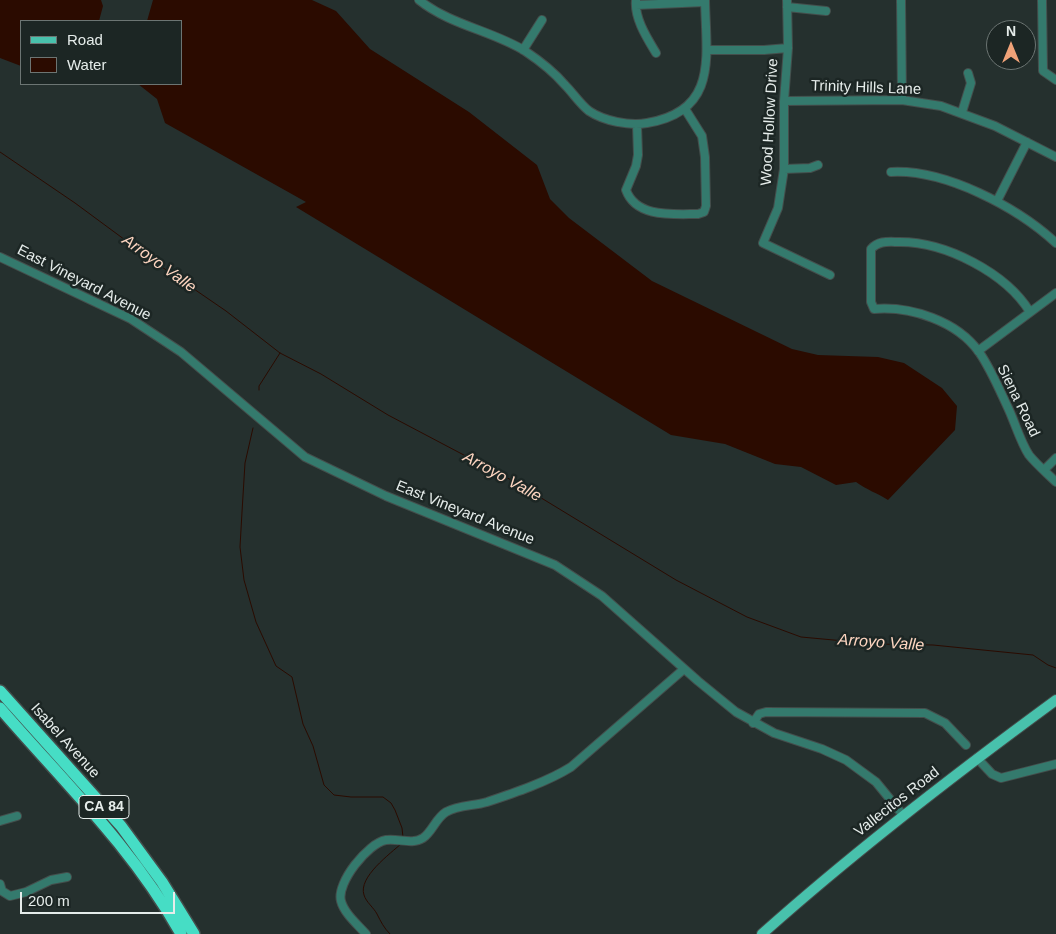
<!DOCTYPE html>
<html>
<head>
<meta charset="utf-8">
<style>
	body { margin:0 }
	#map { position:relative; width:1056px; height:934px; overflow:hidden; background:#25302e; font-family:Arial,sans-serif }
	canvas { display:block }
	.legend { position:absolute; left:20px; top:20px; width:162px; height:65px; box-sizing:border-box; background:#1c2624; border:1px solid #6c7573; margin:0; padding:6px 9px; list-style:none; font-size:15px; color:#e5ecea }
	.legend li { display:flex; align-items:center; gap:10px; height:25px }
	.legend b { width:25px; border:1px solid #6c7573 }
	.north { position:absolute; left:986px; top:20px; width:50px; height:50px; box-sizing:border-box; background:#1c2624; border:1px solid #6c7573; border-radius:50%; rotate:0deg; font-size:14px; font-weight:700; line-height:20px; text-align:center; color:#e5ecea }
	.north::after { content:''; display:block; margin:auto; width:18px; height:22px; background:#f0a278; clip-path:polygon(50% 0,100% 100%,50% 72%,0 100%) }
	.scale { position:absolute; left:20px; top:892px; width:155px; height:22px; box-sizing:border-box; border:2px solid #e5ecea; border-top:0; padding-left:6px; font-size:15px; line-height:18px; white-space:nowrap; color:#e5ecea; -webkit-text-stroke:4px #1c2624; paint-order:stroke }
</style>
</head>
<body>
<div id="map">
<canvas width="1056" height="934"></canvas>
<ul class="legend">
<li><b style="height:6px;background:#48c1ac"></b>Road</li>
<li><b style="height:14px;background:#2b0b00"></b>Water</li>
</ul>
<div class="north">N</div>
<div class="scale">200 m</div>
</div>
<script>
const context = document.querySelector('canvas').getContext('2d');
context.lineJoin = 'round';
function fill(path, color) { context.fillStyle = color; context.fill(path, 'evenodd'); }
function trace(path, color, width, dash) { context.strokeStyle = color; context.lineWidth = width; context.lineCap = dash ? 'butt' : 'round'; context.setLineDash(dash || []); context.stroke(path); }
function write(font, color, halo, rows, align = 'center') {
  context.font = font + ' Arial,sans-serif'; context.lineWidth = 5; context.setLineDash([]); context.textBaseline = 'middle'; context.strokeStyle = halo; context.fillStyle = color; for (const [text, x, y, turn = 0] of rows) {
    context.save(); context.translate(x, y); context.rotate((+turn || 0) * Math.PI / 180); context.textAlign = isNaN(turn) ? turn : align; if (halo) context.strokeText(text, 0, 0); context.fillText(text, 0, 0); context.restore();
  }
}
fill(new Path2D(`
	M0,0H101L103,6L99,21H21V66L0,58Z
	M153,0H312L336,11L370,49L469,112L537,165L550,199L569,218L652,281L792,349L818,355L878,357L904,363L942,388L957,406L955,430L888,500C877,493 867,490 856,482L836,485L801,467L775,464L725,444L671,435L296,207L306,202L165,123L157,99L138,84H181V21H147Z`), '#2b0b00');
trace(new Path2D(`
	M0,152L75,203L159,265L226,311L280,353L321,374L388,415L515,482L676,580L747,617L801,637L877,644L933,645L1033,655L1048,665L1056,668
	M259,390V386L280,353
	M253,428L245,463L242,512L240,547L244,580L256,622L276,666L292,677L303,724L313,746L324,785L334,795L351,797H383L391,803L395,810L402,828L403,837
	M390,934C384,928 381,922 377,914C374,908 366,902 364,895C358,877 390,854 402,843`), '#2b0b00', 1);
const minor = new Path2D(`
	M419,0C450,25 493,31 525,51C540,61 554,72 565,85C573,93 580,104 589,111C604,121 629,126 647,123C719,111 706,56 705,0
	M636,0C634,18 647,38 656,53
	M787,0L788,48L784,101V169L778,208L763,243L830,275
	M901,0L902,100
	M1042,0L1043,71L1056,80
	M636,5L705,2
	M787,7L826,11
	M523,50L542,20
	M707,50H764L788,48
	M784,101L902,100L941,106L995,126L1056,157
	M962,112L971,83L968,73
	M637,125L638,155L636,166L626,190C636,218 673,214 698,214L704,212L706,206L705,157L702,136L685,109
	M784,169L810,168L818,165
	M891,172C945,169 1017,207 1056,243
	M997,201L1027,142
	M0,257L131,319L181,352L305,457L386,496L555,565L602,596L698,681L736,712L774,733L822,749L846,760L876,782L903,815
	M1030,312C1006,273 946,242 900,242C889,242 879,240 871,249V302L874,309C911,306 957,321 979,352C991,369 1000,391 1009,410C1015,423 1021,443 1029,455C1037,465 1047,473 1056,482
	M978,351L1056,293
	M1044,470L1056,458
	M753,723L759,714L766,712L925,713L945,723L966,745
	M977,758L992,774L1001,778L1056,764
	M0,821L17,816
	M0,884L2,891L10,896L26,892L51,880L67,877
	M366,934C357,924 344,913 341,901C336,883 368,843 386,840C398,838 412,845 423,838C432,832 436,818 446,812C458,805 474,806 487,802C514,793 547,782 571,767L684,669`);
const major = new Path2D(`
	M762,934C856,850 955,774 1056,700`);
const highway = new Path2D(`
	M0,691L121,826L162,882L194,934
	M0,708C64,782 133,848 181,934`);
trace(minor, '#444e4c', 10);
trace(major, '#444e4c', 12);
trace(highway, '#444e4c', 14);
trace(minor, '#347a6d', 8);
trace(major, '#48c1ac', 10);
trace(highway, '#46ddc5', 11);
for (const [x, y, w] of [
	[104,807,50]
]) { const box = new Path2D(); box.roundRect(x - w / 2, y - 11.5, w, 23, 4); context.fillStyle = '#1c2624'; context.fill(box); trace(box, '#e5ecea', 1); }
write('bold 14px', '#e5ecea', null, [
	["CA 84",104,807]
]);
write('15px', '#e5ecea', '#1c2624', [
	["Trinity Hills Lane",866,88,2],
	["Wood Hollow Drive",770,122,-87],
	["East Vineyard Avenue",84,283,27],
	["Siena Road",1018,401,64],
	["East Vineyard Avenue",465,513,22],
	["Isabel Avenue",65,741,48],
	["Vallecitos Road",897,802,-38]
]);
write('italic 16px', '#fed6c1', '#1c2624', [
	["Arroyo Valle",159,264,36],
	["Arroyo Valle",502,477,29],
	["Arroyo Valle",881,643,4]
]);
</script>
</body>
</html>
